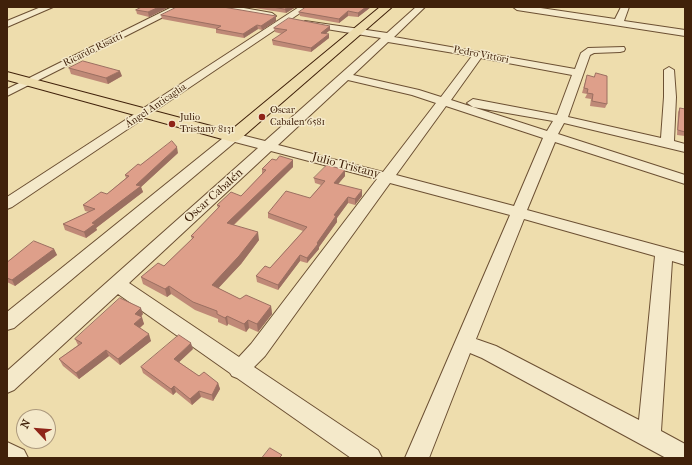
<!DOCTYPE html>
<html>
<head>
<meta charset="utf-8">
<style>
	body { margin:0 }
	#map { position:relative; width:692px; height:465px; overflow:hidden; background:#eeddad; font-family:"IM FELL French Canon",serif }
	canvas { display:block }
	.frame { position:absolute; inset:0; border:8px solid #40210a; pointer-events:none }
	.north { position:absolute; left:16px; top:409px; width:40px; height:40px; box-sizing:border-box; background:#f4e9ca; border:1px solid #ac997d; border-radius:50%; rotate:296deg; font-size:11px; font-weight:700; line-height:16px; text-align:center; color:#40210a }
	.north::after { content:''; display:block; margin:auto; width:14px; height:18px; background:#8f2418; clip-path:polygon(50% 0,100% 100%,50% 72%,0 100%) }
</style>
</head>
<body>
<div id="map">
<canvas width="692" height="465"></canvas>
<div class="frame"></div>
<div class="north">N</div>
</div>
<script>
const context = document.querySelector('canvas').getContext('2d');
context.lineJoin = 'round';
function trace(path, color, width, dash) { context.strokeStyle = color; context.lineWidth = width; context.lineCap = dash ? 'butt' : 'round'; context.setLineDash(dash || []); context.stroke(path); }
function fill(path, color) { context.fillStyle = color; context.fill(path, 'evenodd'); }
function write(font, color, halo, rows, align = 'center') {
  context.font = font + ' "IM FELL French Canon",serif'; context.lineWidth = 3; context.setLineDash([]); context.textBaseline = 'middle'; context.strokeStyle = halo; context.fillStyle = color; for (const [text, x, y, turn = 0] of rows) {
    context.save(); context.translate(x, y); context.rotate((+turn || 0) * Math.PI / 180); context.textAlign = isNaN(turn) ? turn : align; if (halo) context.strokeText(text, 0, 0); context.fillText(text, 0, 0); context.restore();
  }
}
const minor = new Path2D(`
	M41,7H53L7,27V21Z
	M172,7H183L7,96V89Z
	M220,7H238L272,13L276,16L272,19L224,10Z
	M299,7H309L12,207L7,209V197Z
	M416,7H425L394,37L575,69L581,53L588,48L624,47L625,49L624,51L620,52L594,53L590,55L568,117L661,138L664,97V70L669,67L674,70L676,97L674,141L685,144V152L564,123L558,134L685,175V184L555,142L527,210L685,253V265L672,261L661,431L685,444V458H666L482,358L470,353L429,458H405L510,215L390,183L265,356L254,367L378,450L382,458H351L237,378L232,376L230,373L118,294L14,390L7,393V371L258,148L235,142L14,328L7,330V312L228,134L233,133L265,141L381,38L308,26L303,23L305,21L387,33ZM388,42L472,56L441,97L419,90L353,75ZM481,58L572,75L557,115L473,99L467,103L473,107L553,121L547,131L451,100ZM348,80L412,95L436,103L383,172L278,145ZM446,106L543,138L514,206L396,175ZM271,151L377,179L251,344L239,357L129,283ZM524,219L655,256L639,420L496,346L476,339Z
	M513,7H534L615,19L621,7H629L624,21L685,30V36L517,10Z
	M7,442L24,450L28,458H7Z`);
const major = new Path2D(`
	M380,7H392L239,140L233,142L7,80V72L230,131Z`);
trace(minor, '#6c5033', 2);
trace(major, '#40210a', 2);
fill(minor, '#f4e9ca');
fill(major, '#eeddad');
fill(new Path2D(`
	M169,7L149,17L137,14L136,10Z
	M248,7H296L286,13Z
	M371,7L358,17L348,16L339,23L300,16L299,12Z
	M161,15L276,21L262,30L258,29L244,38L216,33V29L162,19Z
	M330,26V30L326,33L329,38L311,52L273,45L272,40L282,34L275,32L274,28Z
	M69,68L122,76L108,84L71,74Z
	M587,75L607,104L605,108L590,106L591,99L585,98L587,94L582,93Z
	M680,108L685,109V136L677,135L678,112Z
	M178,153L141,187L143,192L96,228L97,230L86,238L65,230L63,224L89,212L85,211L83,205L107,194L126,178L125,175L140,165Z
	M293,167L234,225L259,240L241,264L218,288L240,299L271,306L272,314L258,332L249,328L246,332L228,324L227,326L218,322V319L195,310L171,294L167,297L143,284L141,277L164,266L192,239L191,236L218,208L217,205L241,196L262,174V169Z
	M345,170V176L338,184L362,196L355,205L348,203L337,218V222L319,247V249L307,263L300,261L278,290L257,282L256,276L270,268L303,231L268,218V213L310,198L321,185L315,183L314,178Z
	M54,249L57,255L15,286L7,282V260L8,261Z
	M143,314L141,317L144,324L140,328L151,341L120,365L109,356L79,379L63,366L59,359L78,345L75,339Z
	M193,349L179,362L199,376L218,383L220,389L213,401L201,397L192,405L176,392L173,395L143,373L141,367Z`), '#bf8977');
fill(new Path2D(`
	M159,7H169L149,17L148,12Z
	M289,7H296L286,13L285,9Z
	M366,7H371L358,17V13Z
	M348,11V16L339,23V19Z
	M276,16V21L262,30L261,26Z
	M257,25L258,29L244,38L243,34Z
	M330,26V30L322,37L321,33Z
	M329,34V38L311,52V48Z
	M120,71L122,76L108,84L106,78Z
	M177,147L178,153L141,187L143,192L96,228L97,230L86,238L84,232L92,223L136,185Z
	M293,160V167L228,230L227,223Z
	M345,170V176L334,189V183Z
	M362,190V196L355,205V199Z
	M348,197V203L337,218V222L319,247V249L307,263V258L317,243L334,215Z
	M258,232L259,240L241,264L214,293L212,285Z
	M54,249L57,255L15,286L12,280Z
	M300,255V261L278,290V285Z
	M169,286L171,294L167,297L165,289Z
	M271,306L272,314L258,332L257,324Z
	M141,308L143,314L137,320L135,314Z
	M227,316L228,324L227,326L225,318Z
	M142,317L144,324L137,330L134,324Z
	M248,320L249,328L246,332L244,324Z
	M149,334L151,341L120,365L118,359Z
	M191,343L193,349L176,365L174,359Z
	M106,350L109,356L79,379L76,373Z
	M218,383L220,389L213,401L212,395Z
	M174,386L176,392L173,395L171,389Z
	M199,391L201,397L192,405L190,399Z`), '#9b6f61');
const building = new Path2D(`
	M142,7H159L148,12L136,10Z
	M177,7H223L276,16L261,26L257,25L243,34L216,29L221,26L161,15Z
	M273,7H289L285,9Z
	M306,7H366L358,13L348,11L339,19L299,12Z
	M289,18L330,26L321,33L329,34L311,48L272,40L287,30L274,28Z
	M83,61L120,71L106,78L69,68Z
	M596,73L607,76V104L592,101L593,94L587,93L588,89L584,88L587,75L594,77Z
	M680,108L685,109V132L678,130Z
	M172,141L177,147L136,185L141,186L92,223L95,224L84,232L63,224L95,209L83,205L101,192L107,194L129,176L125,175L138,164L140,165Z
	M280,156L293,160L227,223L258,232L239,256L212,285L240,299L246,295L271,306L257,324L248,320L244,324L227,316L225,318L217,314V311L193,302L169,286L165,289L141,277L158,263L164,266L194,237L191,236L220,206L217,205L231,192L241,196L266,170L262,169L272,159L276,160Z
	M327,165L345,170L334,183L362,190L355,199L348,197L334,215L336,216L317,243L318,244L307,258L300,255L278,285L256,276L265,266L270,268L307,227L268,213L286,191L310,198L325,181L314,178Z
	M34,241L54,249L12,280L7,278V260L8,261Z
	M120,298L141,308L135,314L142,317L134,324L149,334L118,359L106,350L76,373L59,359L82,343L75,339Z
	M179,335L191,343L174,359L199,376L204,372L218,383L212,395L199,391L190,399L174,386L171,389L141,367Z
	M270,448L282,455L279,458H262Z`);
fill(building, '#de9f8a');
trace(building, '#9b6f61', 1);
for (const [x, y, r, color] of [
	[262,117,4,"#8f2418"],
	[172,124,4,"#8f2418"]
]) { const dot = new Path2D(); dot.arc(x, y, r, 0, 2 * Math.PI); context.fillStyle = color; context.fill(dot); trace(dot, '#f4e9ca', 1.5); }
write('10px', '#40210a', '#f4e9ca', [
	["Ricardo Risatti",93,50,-26],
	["Pedro Vittori",481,55,11],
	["Ángel Anticaglia",156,106,-34]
]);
write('10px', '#40210a', '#f4e9ca', [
	["Oscar",270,111],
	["Cabalen 6581",270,123],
	["Julio",180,118],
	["Tristany 8131",180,130]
], 'left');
write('12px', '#40210a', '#f4e9ca', [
	["Julio Tristany",346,166,15],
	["Oscar Cabalén",214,196,-42]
]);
</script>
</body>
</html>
